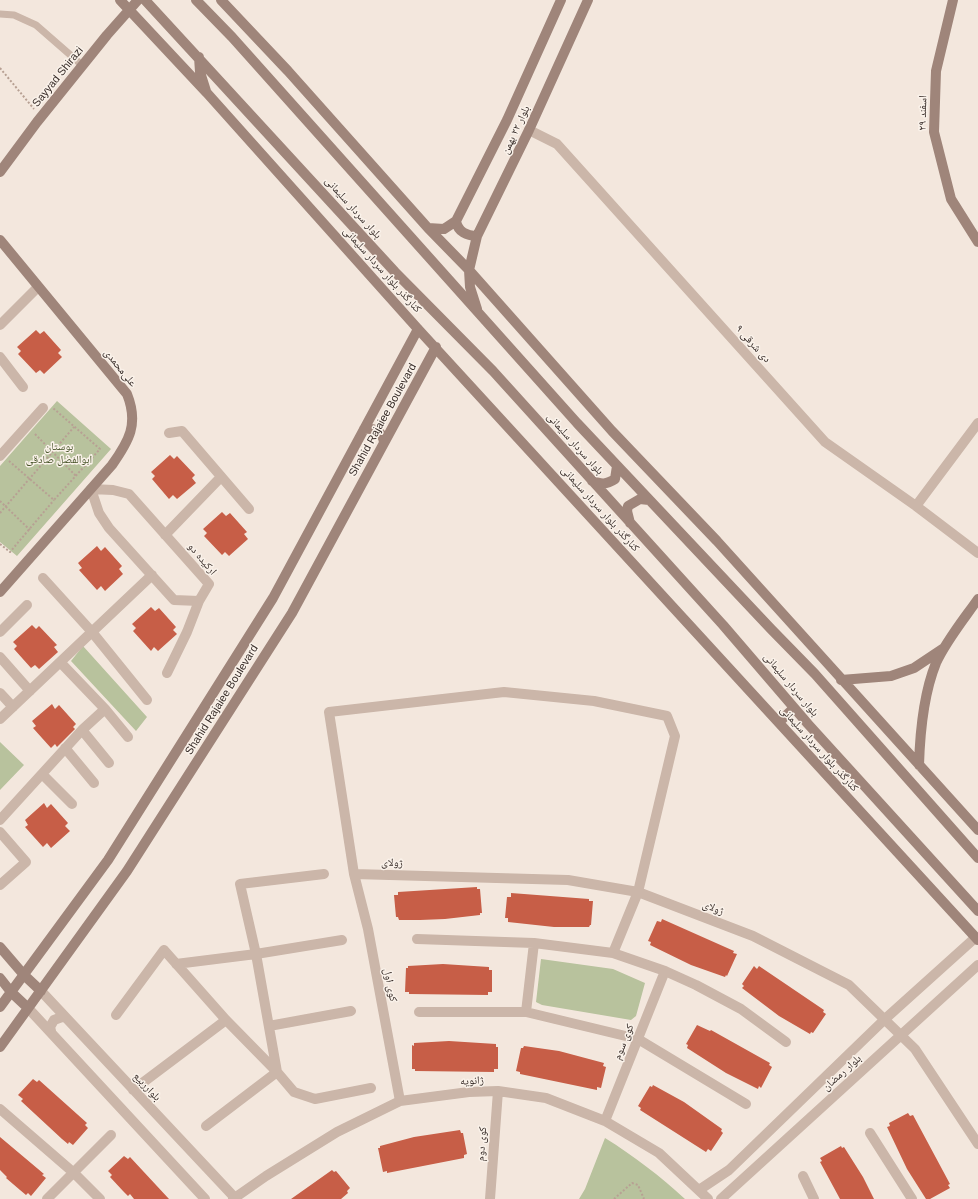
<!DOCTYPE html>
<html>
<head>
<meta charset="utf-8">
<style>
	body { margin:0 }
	canvas { display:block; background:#f3e7dd }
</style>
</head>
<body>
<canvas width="978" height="1199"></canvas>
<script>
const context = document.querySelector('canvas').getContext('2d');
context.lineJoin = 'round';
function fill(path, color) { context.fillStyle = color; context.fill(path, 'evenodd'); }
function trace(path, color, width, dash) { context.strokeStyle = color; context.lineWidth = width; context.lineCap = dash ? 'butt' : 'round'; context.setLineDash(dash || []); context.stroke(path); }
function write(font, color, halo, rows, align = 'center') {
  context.font = font + ' Helvetica,"Noto Naskh Arabic",sans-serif'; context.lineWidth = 3; context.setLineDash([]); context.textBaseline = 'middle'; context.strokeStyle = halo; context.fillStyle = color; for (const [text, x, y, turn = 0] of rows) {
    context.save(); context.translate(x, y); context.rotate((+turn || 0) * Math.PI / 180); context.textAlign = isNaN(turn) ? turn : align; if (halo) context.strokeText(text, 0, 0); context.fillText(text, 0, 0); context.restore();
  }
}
fill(new Path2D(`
	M57,401L111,449L17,556L0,542V466Z
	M83,646L147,717L136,731L71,661Z
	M0,742L24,765L0,790Z
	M541,959L613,969L645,983L636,1016L631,1020L542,1005L536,1002Z
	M605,1138C634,1156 660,1176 685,1199H579L585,1189Z`), '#b8c29d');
fill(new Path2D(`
	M36,330L40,334L44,331L61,350L58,353L62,357L44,374L40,370L36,373L18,354L21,351L17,347Z
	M170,455L174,459L177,456L195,475L192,478L196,483L177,499L173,495L169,499L152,479L155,476L151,472Z
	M222,512L226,516L230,513L247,532L244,534L248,539L229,556L225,552L222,555L204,536L207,533L203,529Z
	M97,546L101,551L105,547L122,566L119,569L123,574L105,591L101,586L97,590L79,570L82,568L78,563Z
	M151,607L155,611L159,608L176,627L173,630L177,634L158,651L154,647L151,651L133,631L136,628L132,624Z
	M32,625L36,629L39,626L57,645L54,647L58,652L39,669L35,665L31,668L14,649L17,646L13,642Z
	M52,704L55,709L59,705L76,724L73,727L75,729L57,747L55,744L51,748L33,728L36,726L32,721Z
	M44,803L47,808L51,804L68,823L65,826L70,831L51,848L47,843L43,847L25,827L28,825L25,820Z
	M477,887V889H480L482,913H480V915L445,919L420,920H399L398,917H396L394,895H398V892Z
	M511,893L589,899V901H593L591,925H590L589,927H554L508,922V918H505L507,897H511Z
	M662,919L734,951L733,953L737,954L727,976L726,975L725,977L691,965L650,945L651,942L648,941L657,921L661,922Z
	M443,964L489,967V970H492V992H488V995L409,994V992H405L406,968H408V966Z
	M754,966L757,969L759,966L824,1010L823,1012L826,1014L813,1033L811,1032L810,1034L779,1016L742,988L744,986L742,984Z
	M697,1025L710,1031L711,1030L770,1063L769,1065L772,1067L761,1088L759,1086L758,1089L726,1073L687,1048L688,1045L686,1044Z
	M449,1041L496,1044V1047H498V1069H494V1072L415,1071V1069H412V1045L414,1046V1043Z
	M524,1046L559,1051L604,1063L603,1066L606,1067L601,1088L597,1087V1090L520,1074V1072L516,1071L521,1048H523Z
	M33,1079L37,1082L39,1080L87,1123L85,1125L88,1128L73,1145L69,1142L68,1144L62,1139L21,1101L23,1099L18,1095Z
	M653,1085L684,1102L722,1129L721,1131L723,1133L711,1151L708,1149L706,1152L640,1110L641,1108L638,1106L650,1086L652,1087Z
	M908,1113L910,1116L913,1115L950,1184L948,1185L950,1188L930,1199H926L907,1169L887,1127L890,1126L889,1123Z
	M460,1130L461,1133H463L467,1154L464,1155V1158L387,1173V1171L383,1172L378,1148H380V1146L414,1137Z
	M0,1137L44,1174L42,1175L46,1178L31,1196L28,1193L26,1195L20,1190L6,1178L7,1177L0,1170Z
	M841,1146L842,1148L844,1147L863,1177L874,1199H840L820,1162L822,1161L820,1158Z
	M124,1156L128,1159L130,1157L169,1199H134L130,1194L128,1196L123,1191L110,1177L112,1175L108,1171Z
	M332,1170L334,1172L336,1171L350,1188L347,1191L348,1193L341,1199H291Z`), '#c75e47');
trace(new Path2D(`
	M0,68L34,109
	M35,434L76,476
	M9,461L54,500L100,449L53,408
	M0,501L30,530
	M0,513L74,427
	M0,544L10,552L54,500
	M614,1199L632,1183L638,1185L644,1199`), '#b7a093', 2, [2, 2]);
trace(new Path2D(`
	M0,14L14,15L36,25L83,66`), '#cbb6a9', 7);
trace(new Path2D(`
	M529,130L557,144L825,442L916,506L978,553
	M0,325L38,287
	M0,357L23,387
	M169,433L182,431L249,509
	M0,456L43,408
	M91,489L113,490L129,494L209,584L199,601L174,600L109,528L99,513Z
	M916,506L978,423
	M165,535L221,477
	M43,578L92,632L147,700
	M0,632L27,605
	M0,657L30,691
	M60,662L105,709L128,737
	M167,673L187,632L199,601
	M0,693L13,707
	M0,719L152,575
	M82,730L109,763
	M65,748L94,783
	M42,774L72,804
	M0,820L82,730L105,709
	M0,832L26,862L0,885
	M354,874L568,880L638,892L753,936L849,985L915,1049L978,1144
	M417,939L534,943L613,953
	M176,964L256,954L342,940
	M41,991L236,1199
	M28,1008L205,1199
	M419,1012H526L638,1039L746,1104
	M526,1012L534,943
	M116,1015L164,950L226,1020L277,1072L294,1092L315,1099L371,1088
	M269,1026L351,1011
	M51,1031L50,1027L54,1020L62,1017L66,1018
	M133,1090L226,1020
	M400,1101L368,929L354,874L329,712L504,692L594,701L667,716L675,736L638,892L613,953L665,971L696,985L741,1009L786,1042
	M0,1109L74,1173L100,1199
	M605,1121L665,971
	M206,1126L277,1072L256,954L240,884L324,874
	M870,1133L912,1199
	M803,1176L814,1199
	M699,1190L729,1170L885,1019L975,938
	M47,1199L111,1135
	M233,1199L266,1176L337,1132L400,1101L469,1092L498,1091L546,1098L605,1121L659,1153L708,1199
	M490,1199L498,1091
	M721,1199L978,965`), '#cbb6a9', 10);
trace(new Path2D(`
	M120,0L207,93L418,329L978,940
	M145,0L395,272L493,371L723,625L808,724L978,911
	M196,0L232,37L577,423L771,629L815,674L978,858
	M221,0L288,71L428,228L469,270L612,431L717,541L978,830
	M953,0L936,71L934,132L951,199L978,242
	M199,57L200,72L206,91
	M0,172L37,122L107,35L138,0
	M456,221C458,232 467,236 477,236
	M428,228L444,229L456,221L507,120L561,0
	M0,240L127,394C139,424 129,441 112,465L0,592
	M477,309L470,287L469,270L477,236L529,130L588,0
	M364,429C375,428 383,431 384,443
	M592,481C601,484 606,485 615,479L617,466
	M630,523L627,511L628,506L640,499L649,500
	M841,680L891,676L914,668L944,648
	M779,722L794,708
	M919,765C920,732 923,695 936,663C946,641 964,619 978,599
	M0,947L24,975L41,991
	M0,978L11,992L28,1008
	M0,1007L108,860L273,598L418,329
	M0,1047L127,871L292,613L436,347`), '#9f857a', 10);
write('11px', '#382d29', '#faf2ea', [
	["Sayyad Shirazi",58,77,-51],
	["۲۹ اسفند",923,113,-89],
	["بلوار ۲۲ بهمن",516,130,-65],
	["بلوار سردار سلیمانی",353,208,48],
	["کنارگذر بلوار سردار سلیمانی",382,270,48],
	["۹ دی شرقی",753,344,48],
	["علی‌محمدی",120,368,51],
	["Shahid Rajaiee Boulevard",383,420,-61],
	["بلوار سردار سلیمانی",575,444,48],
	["کنارگذر بلوار سردار سلیمانی",600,509,48],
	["ارکیده دو",202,559,50],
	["بلوار سردار سلیمانی",791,685,50],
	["Shahid Rajaiee Boulevard",222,700,-58],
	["کنارگذر بلوار سردار سلیمانی",819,749,48],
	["ژولای",392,863,2],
	["ژولای",713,908,21],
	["کوی اول",390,985,79],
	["کوی سوم",624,1042,-68],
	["بلوار رمضان",842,1073,-42],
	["ژانویه",472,1081,-4],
	["بلوارربیع",147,1087,47],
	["کوی دوم",482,1144,-86]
]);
write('11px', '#4a562c', '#faf2ea', [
	["بوستان",59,447],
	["ابوالفضل صادقی",59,460]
]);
</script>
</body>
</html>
